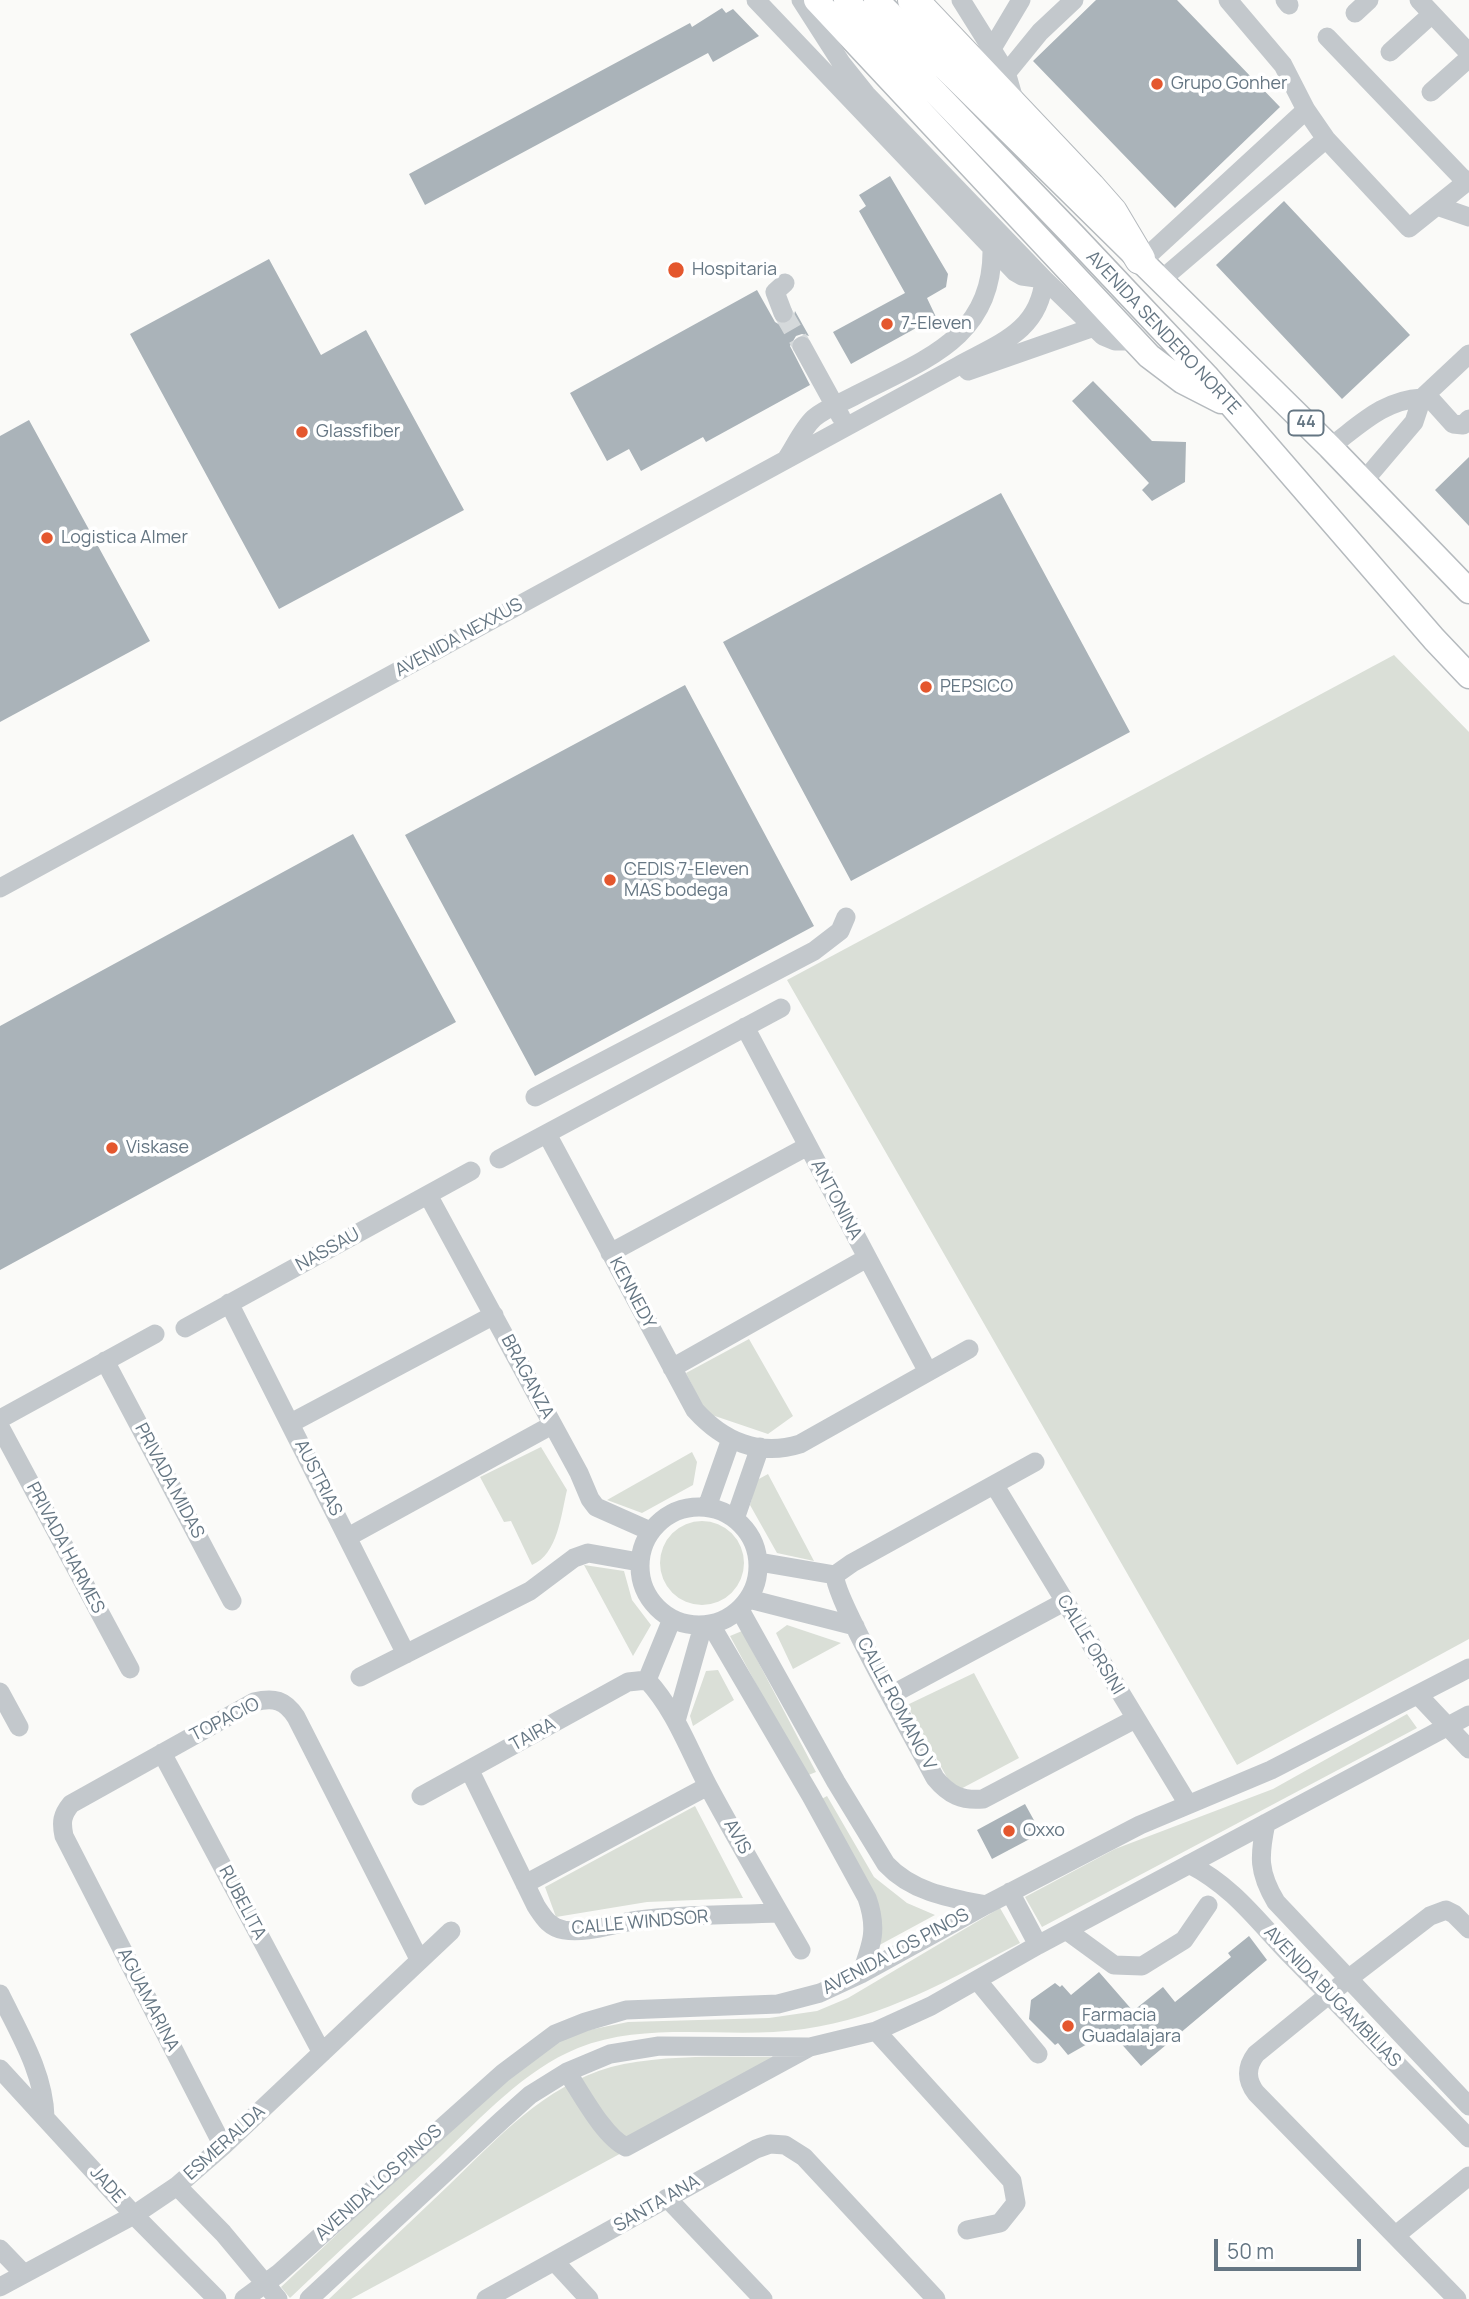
<!DOCTYPE html>
<html>
<head>
<meta charset="utf-8">
<style>
	body { margin:0 }
	#map { position:relative; width:1469px; height:2299px; overflow:hidden; background:#fafaf8; font-family:Manrope,sans-serif }
	canvas { display:block }
	.scale { position:absolute; left:1214px; top:2239px; width:147px; height:32px; box-sizing:border-box; border:4px solid #657683; border-top:0; padding-left:9px; font-size:21px; line-height:24px; white-space:nowrap; color:#657683; -webkit-text-stroke:5px #fff; paint-order:stroke }
</style>
</head>
<body>
<div id="map">
<canvas width="1469" height="2299"></canvas>
<div class="scale">50 m</div>
</div>
<script>
const context = document.querySelector('canvas').getContext('2d');
context.lineJoin = 'round';
function fill(path, color) { context.fillStyle = color; context.fill(path, 'evenodd'); }
function trace(path, color, width, dash) { context.strokeStyle = color; context.lineWidth = width; context.lineCap = dash ? 'butt' : 'round'; context.setLineDash(dash || []); context.stroke(path); }
function write(font, color, halo, rows, align = 'center') {
  context.font = font + ' Manrope,sans-serif'; context.lineWidth = 7; context.setLineDash([]); context.textBaseline = 'middle'; context.strokeStyle = halo; context.fillStyle = color; for (const [text, x, y, turn = 0] of rows) {
    context.save(); context.translate(x, y); context.rotate((+turn || 0) * Math.PI / 180); context.textAlign = isNaN(turn) ? turn : align; if (halo) context.strokeText(text, 0, 0); context.fillText(text, 0, 0); context.restore();
  }
}
fill(new Path2D(`
	M1394,655L1469,732V1639L1237,1765L787,980Z
	M749,1339L793,1416L768,1434L706,1413L686,1373Z
	M541,1447L567,1490C561,1515 558,1554 532,1565L511,1521L504,1522L480,1477Z
	M692,1452L697,1462L693,1485L642,1513L607,1500Z
	M768,1474L814,1561L777,1553L750,1505L757,1480Z
	M660 1563a42 42 0 1 1 84 0a42 42 0 1 1-84 0Z
	M584,1565L624,1571L632,1600L651,1625L633,1656Z
	M787,1625L841,1643L793,1669L776,1633Z
	M742,1631L816,1772L806,1776L730,1636Z
	M718,1670L734,1700L693,1726L690,1716L706,1671Z
	M974,1673L1019,1758L955,1792L907,1705Z
	M1407,1714L1417,1728L1042,1927L1025,1897L1115,1849L1273,1789Z
	M827,1796L874,1877L907,1903L935,1915L874,1948L880,1925L818,1801Z
	M695,1806L743,1898L647,1902L556,1917L545,1887Z
	M1000,1908L1020,1943C950,1979 884,2018 804,2029C730,2040 649,2020 578,2048C524,2070 482,2117 441,2156C391,2203 340,2250 290,2298L281,2287L484,2096L540,2052L579,2032L628,2022L769,2018L817,2011L848,1998Z
	M776,2057L790,2062L351,2299H329C369,2261 409,2223 449,2185C499,2137 543,2087 611,2067C660,2054 726,2057 776,2057Z`), '#dadfd7');
fill(new Path2D(`
	M1096,0H1177L1280,107L1175,208L1033,61Z
	M722,8L726,13L733,9L759,36L713,62L708,53L425,205L409,174L690,23L692,27Z
	M890,176L948,274L946,287L927,298L936,317L851,364L833,332L905,293L859,211L866,206L859,195Z
	M1284,201L1410,335L1342,399L1216,265Z
	M269,259L321,355L366,330L464,510L279,609L130,334Z
	M757,290L775,322L780,325L788,324L793,320L795,311L809,336L802,334L796,336L790,346L810,385L706,442L703,437L641,471L629,449L607,461L570,393Z
	M1093,381L1152,441L1186,442L1185,482L1152,501L1142,490L1149,483L1072,401Z
	M29,420L150,641L0,722V436Z
	M1469,457V526L1435,490Z
	M1001,493L1130,732L851,881L723,642Z
	M685,685L814,926L535,1076L405,835Z
	M353,834L456,1022L0,1270V1026Z
	M1025,1804L1041,1833L992,1859L977,1830Z
	M1249,1936L1267,1960L1141,2066L1110,2031L1068,2055L1058,2043L1055,2045L1029,2019L1031,2000L1055,1983L1060,1987L1062,1985L1071,1995L1099,1972L1133,2011L1163,1987L1175,2002L1231,1957L1228,1953Z`), '#aab3b9');
trace(new Path2D(`
	M783,313L802,346`), '#d5d9db', 19, [19, 10]);
const major = new Path2D(`
	M816,0L1149,356L1182,381L1221,401
	M846,0L1073,235L1208,378L1434,639L1469,676
	M876,0L1330,447L1469,591`);
const highway = new Path2D(`
	M913,0L1090,187L1112,212L1140,259`);
trace(major, '#b5babe', 27);
trace(highway, '#b4b9bd', 32);
trace(new Path2D(`
	M801,0L842,64L866,94L1044,279L1103,336L1115,341H1135
	M961,0L1006,72L1015,103
	M1228,0L1283,65L1306,110L1326,139L1409,228L1469,180
	M1285,0L1289,5
	M1419,0L1469,53
	M1355,13L1369,0
	M1327,37L1467,183
	M1390,52L1432,14
	M987,57L1021,0
	M1000,81L1040,32L1074,0
	M1431,92L1469,58
	M1437,206L1469,217
	M1142,261L1306,110
	M1161,280L1326,139
	M783,313L775,292L785,283
	M802,346L841,417
	M968,371L1094,327
	M1426,394L1453,424L1463,425L1469,419
	M1330,447C1360,425 1383,400 1422,398
	M787,458C795,446 803,428 814,418C825,408 844,402 856,395C924,360 993,338 992,250
	M1363,482L1414,422L1422,398L1469,354
	M0,888L958,366C998,344 1040,331 1044,279L1022,276L1015,272L756,0
	M745,1027L928,1372
	M535,1097L814,951L840,931L846,917
	M547,1134L695,1410C723,1441 759,1457 800,1444L969,1349
	M499,1159L781,1008
	M428,1195L579,1473L590,1499L596,1507L650,1531
	M610,1253L808,1146
	M229,1303L406,1654
	M185,1328L471,1171
	M105,1361L232,1601
	M672,1368L867,1258
	M0,1419L155,1334
	M291,1423L494,1315
	M0,1427L130,1669
	M995,1486L1188,1804
	M640 1566a59 59 0 1 1 118 0a59 59 0 1 1-118 0Z
	M707,1507L731,1439
	M735,1519L760,1447
	M348,1537L552,1425
	M759,1562L835,1575
	M835,1575C833,1596 920,1749 935,1778C949,1795 962,1801 983,1799L1135,1719
	M835,1575L852,1563L1035,1462
	M749,1599L855,1626
	M740,1610L836,1782L886,1864C912,1892 949,1898 986,1905
	M711,1625L811,1796L867,1898C878,1929 872,1944 861,1974
	M360,1677L530,1591L574,1558L588,1553L639,1562
	M647,1680C675,1710 689,1750 708,1786C738,1842 770,1896 801,1950
	M647,1680L672,1619
	M0,1692L19,1727
	M891,1695L1064,1602
	M1418,1695L1469,1749
	M676,1721L703,1626
	M162,1753L322,2053
	M470,1771L536,1906C544,1918 549,1927 564,1930C587,1934 615,1923 639,1920C685,1914 733,1915 779,1913
	M421,1796L628,1682L647,1680
	M1266,1823C1259,1856 1258,1872 1276,1902L1469,2106
	M1189,1864C1234,1887 1258,1922 1292,1957C1351,2017 1410,2078 1469,2138
	M525,1884L708,1786
	M1010,1892L1038,1945
	M1066,1930L1114,1965L1142,1966L1184,1940L1208,1905
	M977,1980L1038,2054
	M0,1994C19,2033 44,2073 45,2117
	M876,2031L1012,2181L1016,2203L1000,2223L967,2230
	M0,2069L134,2215L217,2299
	M567,2072C581,2093 604,2137 626,2147L810,2047
	M223,2146L64,1836C61,1822 62,1815 71,1804L254,1702C274,1697 285,1700 296,1717L419,1959
	M177,2186L223,2233L278,2299
	M667,2198L763,2299
	M1396,2235L1469,2176
	M0,2249L24,2274
	M555,2262L589,2299
	M0,2287L134,2215L177,2186L223,2146L451,1931
	M244,2299L278,2274L503,2073L555,2034L585,2022L626,2010L778,2004L820,1993L861,1974L986,1905L1140,1825L1271,1770L1469,1668
	M309,2299L502,2120L530,2095L567,2072L610,2054L659,2046L810,2047L876,2031L931,2006L1038,1945L1469,1715
	M486,2299L756,2149L770,2144L785,2145L804,2157L936,2299
	M1457,2299L1256,2093C1246,2080 1246,2067 1256,2054L1348,1979L1430,1916L1446,1910L1454,1914L1469,1929`), '#c3c8cc', 19);
trace(major, '#fff', 24);
trace(highway, '#fff', 30);
for (const [x, y, r, color] of [
	[1157,84,7,"#e4572e"],
	[676,270,9,"#e4572e"],
	[887,324,7,"#e4572e"],
	[302,432,7,"#e4572e"],
	[47,538,7,"#e4572e"],
	[926,687,7,"#e4572e"],
	[610,880,7,"#e4572e"],
	[112,1148,7,"#e4572e"],
	[1009,1831,7,"#e4572e"],
	[1068,2026,7,"#e4572e"]
]) { const dot = new Path2D(); dot.arc(x, y, r, 0, 2 * Math.PI); context.fillStyle = color; context.fill(dot); trace(dot, '#fff', 2.5); }
for (const [x, y, w] of [
	[1306,423,35]
]) { const box = new Path2D(); box.roundRect(x - w / 2, y - 12.5, w, 25, 5); context.fillStyle = '#fff'; context.fill(box); trace(box, '#657683', 2); }
write('bold 16px', '#657683', null, [
	["44",1306,423]
]);
write('18px', '#657683', '#fff', [
	["Grupo Gonher",1171,84],
	["Hospitaria",692,270],
	["7-Eleven",901,324],
	["Glassfiber",316,432],
	["Logistica Almer",61,538],
	["PEPSICO",940,687],
	["CEDIS 7-Eleven",624,870],
	["MAS bodega",624,891],
	["Viskase",126,1148],
	["Oxxo",1023,1831],
	["Farmacia",1082,2016],
	["Guadalajara",1082,2037]
], 'left');
write('18px', '#657683', '#fff', [
	["AVENIDA SENDERO NORTE",1163,333,47],
	["AVENIDA NEXXUS",459,638,-29],
	["ANTONINA",836,1200,62],
	["NASSAU",328,1250,-29],
	["KENNEDY",632,1293,62],
	["BRAGANZA",527,1377,62],
	["AUSTRIAS",318,1478,63],
	["PRIVADA MIDAS",169,1481,62],
	["PRIVADA HARMES",65,1548,62],
	["CALLE ORSINI",1090,1645,59],
	["CALLE ROMANO V",896,1704,62],
	["TOPACIO",225,1720,-27],
	["TAIRA",533,1735,-29],
	["AVIS",737,1837,61],
	["RUBELITA",242,1903,62],
	["CALLE WINDSOR",640,1923,-5],
	["AVENIDA LOS PINOS",896,1952,-28],
	["AVENIDA BUGAMBILIAS",1332,1997,46],
	["AGUAMARINA",148,2000,63],
	["ESMERALDA",225,2143,-42],
	["AVENIDA LOS PINOS",379,2183,-42],
	["JADE",107,2185,48],
	["SANTA ANA",657,2204,-30]
]);
</script>
</body>
</html>
